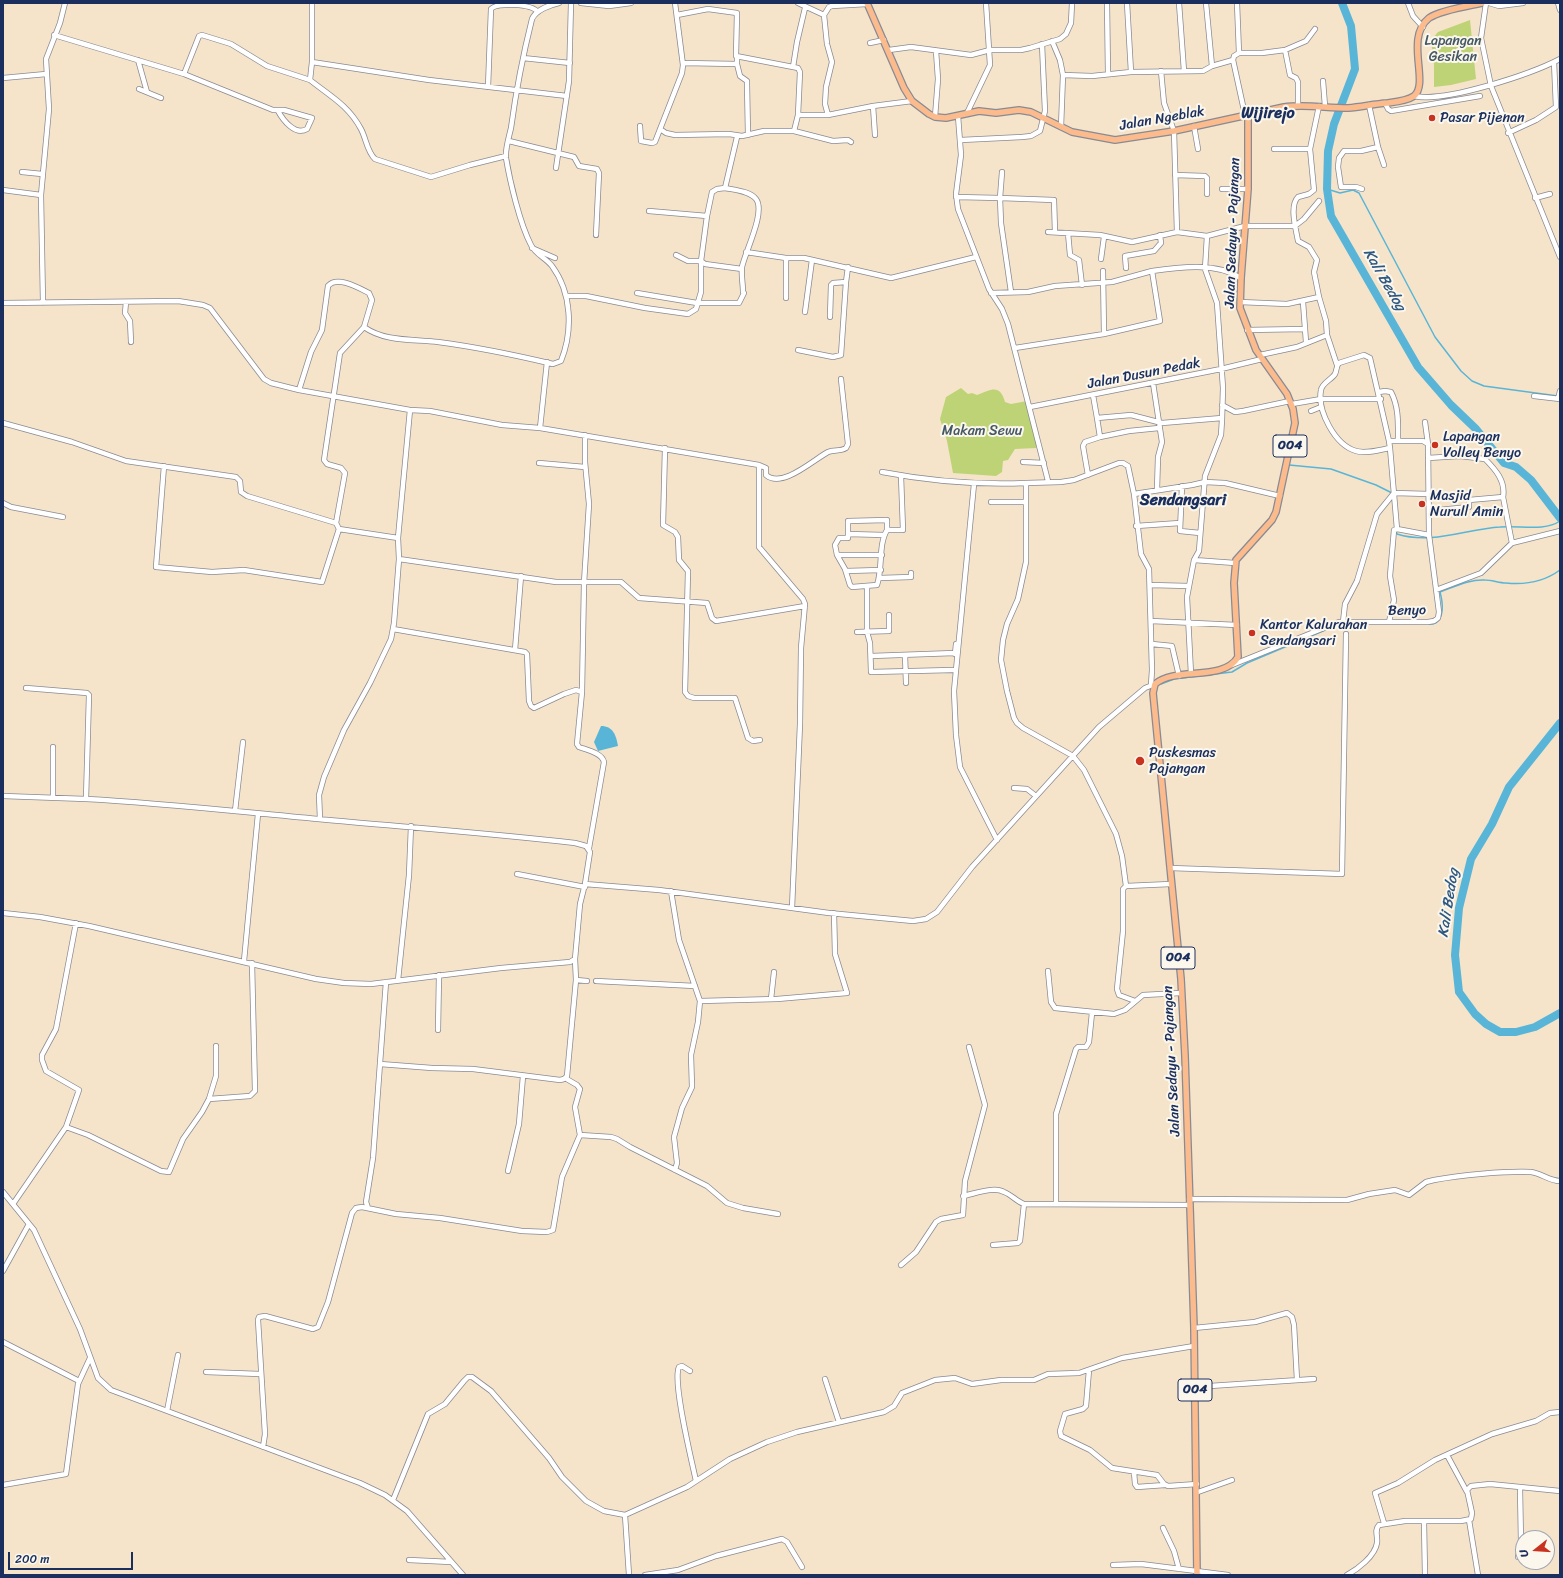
<!DOCTYPE html>
<html>
<head>
<meta charset="utf-8">
<style>
	body { margin:0 }
	#map { position:relative; width:1563px; height:1578px; overflow:hidden; background:#f5e4ca; font-family:Sriracha,sans-serif }
	canvas { display:block }
	.frame { position:absolute; inset:0; border:4px solid #1b2f5e; pointer-events:none }
	.north { position:absolute; left:1515px; top:1530px; width:40px; height:40px; box-sizing:border-box; background:#fbf7ec; border:1px solid #a1a7b3; border-radius:50%; rotate:253deg; font-size:11px; font-weight:700; line-height:16px; text-align:center; color:#1b2f5e }
	.north::after { content:''; display:block; margin:auto; width:14px; height:18px; background:#c8321e; clip-path:polygon(50% 0,100% 100%,50% 72%,0 100%) }
	.scale { position:absolute; left:8px; top:1552px; width:125px; height:18px; box-sizing:border-box; border:2px solid #1b2f5e; border-top:0; padding-left:5px; font-size:12px; line-height:14px; white-space:nowrap; color:#1b2f5e; -webkit-text-stroke:3px #fbf7ec; paint-order:stroke }
</style>
</head>
<body>
<div id="map">
<canvas width="1563" height="1578"></canvas>
<div class="frame"></div>
<div class="north">U</div>
<div class="scale">200 m</div>
</div>
<script>
const context = document.querySelector('canvas').getContext('2d');
context.lineJoin = 'round';
function fill(path, color) { context.fillStyle = color; context.fill(path, 'evenodd'); }
function trace(path, color, width, dash) { context.strokeStyle = color; context.lineWidth = width; context.lineCap = dash ? 'butt' : 'round'; context.setLineDash(dash || []); context.stroke(path); }
function write(font, color, halo, rows, align = 'center') {
  context.font = font + ' Sriracha,sans-serif'; context.lineWidth = 4; context.setLineDash([]); context.textBaseline = 'middle'; context.strokeStyle = halo; context.fillStyle = color; for (const [text, x, y, turn = 0] of rows) {
    context.save(); context.translate(x, y); context.rotate((+turn || 0) * Math.PI / 180); context.textAlign = isNaN(turn) ? turn : align; if (halo) context.strokeText(text, 0, 0); context.fillText(text, 0, 0); context.restore();
  }
}
fill(new Path2D(`
	M1470,20L1476,79L1451,85L1434,87V65L1431,40L1438,32Z
	M961,388L968,394L972,393L977,395C992,389 1000,384 1005,402L1011,404L1027,401L1037,441L1036,448L1015,449L1008,460L1003,461L1002,472L996,476L953,473L947,441L940,419L946,397Z`), '#bed376');
fill(new Path2D(`
	M601,726C613,726 616,735 618,746L598,751L594,742Z`), '#59b5d7');
trace(new Path2D(`
	M1327,189L1340,193L1353,190L1359,193L1435,337L1461,371L1472,381L1484,386L1558,396
	M1289,465L1331,469L1376,485L1392,493
	M1396,531L1397,534C1432,545 1466,529 1500,527C1519,525 1544,532 1560,521
	M1353,624H1433C1445,620 1443,603 1440,592C1454,587 1470,579 1485,580C1492,580 1499,583 1506,583C1525,585 1545,581 1560,570
	M1161,684L1174,679L1232,672L1247,663L1330,628`), '#59b5d7', 1.5);
trace(new Path2D(`
	M1342,3L1351,26L1355,69L1334,124L1328,151L1327,189L1331,216L1418,367L1451,405L1476,429L1504,463L1516,467L1531,480L1560,518
	M1560,723L1509,787L1492,824L1471,859L1459,908L1455,955L1459,992L1475,1014L1486,1024L1500,1032H1516L1535,1027L1560,1013`), '#59b5d7', 8);
const minor = new Path2D(`
	M312,3V62L429,80L567,96
	M581,3L609,6L631,3
	M798,3L824,15L829,7L832,6L867,4
	M1107,3L1108,74
	M1127,3L1131,72
	M1179,3L1184,71
	M1206,3L1212,66
	M1237,3L1239,53H1262L1285,50L1290,75L1296,78L1298,82V105
	M1408,3L1413,16L1423,27
	M1486,3L1481,38L1491,86L1560,257
	M1489,3L1499,6L1523,3
	M1558,3L1560,10
	M677,15L708,9L737,13L736,56L793,67L797,42L805,8
	M824,15L827,44L832,62L826,87L825,104L828,115
	M54,35L184,74L273,110H284L312,118L307,129C295,136 283,120 278,111
	M1052,41L1060,60L1063,75
	M870,43L884,40
	M889,50L911,47L971,55L990,50H1021L1030,48L1060,39L1066,34L1071,23L1072,3
	M1285,50L1306,41L1315,29
	M523,58L570,63
	M138,60L147,92
	M1233,60L1245,115
	M312,62L310,80C330,96 348,105 361,129C366,138 367,152 375,159L431,177L470,165L506,156
	M683,63L737,64V57
	M737,64L740,76L747,81V84L748,135
	M793,67L798,68L800,72L798,115H828L873,106
	M1161,71L1164,103L1174,131L1177,232
	M184,74L199,36L202,35L231,44L267,66L310,80
	M3,78L46,74
	M1323,81L1325,106
	M488,87L491,9C497,2 532,4 538,12
	M139,89L161,98
	M1414,96C1445,103 1531,74 1560,59
	M1385,103L1388,109L1391,111L1480,96
	M967,113L990,65L986,3
	M958,116L961,155L956,194L958,209L989,289L1002,309L1008,324L1048,481
	M935,117L938,79L936,51
	M640,126L641,141L652,143L655,142L682,73L683,65L675,3
	M1194,126L1198,149
	M1061,127L1063,75L1092,76L1131,72L1203,71L1212,66L1233,60L1234,56L1239,53
	M660,129L666,133L675,135L729,134L742,136L764,131H794L833,141L848,140L851,142
	M794,131L798,115
	M1508,133L1536,120L1556,107L1554,62
	M875,135L873,106L912,101
	M961,140L1022,137L1031,136L1040,131L1045,111L1042,44
	M509,141L574,157L579,166L597,169L599,173L596,235
	M1378,147L1384,165
	M1274,149H1310
	M556,168L569,81L571,3
	M22,172L42,174
	M1175,175L1205,176L1207,178V194
	M1222,189H1248
	M1362,189L1356,187H1341L1338,167L1339,158L1344,151H1361L1378,147L1369,105
	M3,190L41,195L43,303
	M41,195L49,109L46,59L60,23L65,3
	M956,197L1000,198L1002,172
	M1535,198L1550,194
	M649,211L707,216L712,192L717,189L725,188
	M1048,232L1100,235L1132,242L1177,232L1207,236L1205,269L1217,303L1223,388L1222,420L1221,435L1205,476L1199,551L1194,560
	M1068,233L1070,255L1079,260L1082,285
	M1207,236L1245,226H1295L1304,219L1319,201
	M532,248L555,258
	M746,252L786,258H804L891,278L976,257
	M676,255L688,261H701L705,264L742,269
	M1101,259L1104,237
	M1126,268L1125,256L1154,251L1161,243L1160,235
	M1103,271L1104,334
	M1152,271C1180,267 1216,262 1241,278
	M1011,292L1001,223L1000,198L1054,200L1055,232
	M637,293L697,303H739L744,293L743,292C743,284 741,275 742,267C745,252 766,212 756,199C750,191 734,190 725,188L737,137
	M991,293L1028,292L1055,286L1112,282L1152,271L1160,321L1104,334L1015,348
	M567,296H586L645,308L688,314L696,309L701,292V261L707,216
	M1319,297L1314,272L1317,260L1309,247L1298,241C1296,229 1289,206 1298,197L1309,194L1314,190L1310,149L1319,106
	M786,298V258
	M126,302L125,313L130,321L131,342
	M1240,302L1287,304L1319,297L1326,321L1327,335L1297,347L1260,355
	M1303,302L1306,342
	M3,303L178,301L203,305L210,308L264,379L271,383L299,390L410,410L430,411L502,425L540,428L759,465V547L803,599L805,604L801,648L800,724L792,908
	M805,312L812,260
	M830,317L831,285L833,283L846,282L848,267
	M1247,330L1305,329
	M1327,335L1337,365
	M798,350L833,357L841,355L846,282
	M1153,383L1162,442L1158,457L1157,489
	M299,390L311,352L322,330L328,286C337,275 359,288 369,293L372,300L364,327C385,342 413,339 438,342C476,347 515,355 553,364L561,361C573,331 572,293 552,266C546,258 536,255 531,245C520,224 510,182 506,158C505,149 509,137 511,128C516,91 523,55 532,19C536,10 550,5 559,3
	M1379,392L1385,391L1391,392C1399,407 1398,424 1398,440
	M1093,395L1097,418L1131,415L1162,423L1222,418
	M1534,396L1560,399
	M1558,399L1560,391
	M1292,404L1321,399H1381
	M1222,405L1235,412L1243,411L1290,401
	M1030,407L1221,369L1262,359
	M1311,411L1321,407
	M1425,422L1428,444
	M3,423L72,442L126,461L236,477L240,481L241,492L247,496L336,523L339,529L398,538L399,559L556,582H621L639,598L707,603L712,618L716,621L805,606
	M540,428L547,362
	M1100,437L1129,431L1159,428
	M665,448L663,525L675,532L678,537L679,560L688,571L685,692L688,696L694,698H735L748,738L753,741L760,740
	M1390,448L1397,529
	M1428,458L1460,456L1485,459C1495,469 1506,481 1503,497
	M1023,462L1044,463
	M539,463L585,467
	M759,465L766,468V475C782,489 813,460 828,452C834,449 840,452 846,448L848,444L841,379
	M164,466L156,567L212,572L244,570L322,582L339,529
	M882,472C929,481 977,485 1026,483
	M1088,475L1083,446L1085,442L1100,437L1097,418
	M974,484L954,691L956,735L960,767L997,840
	M1182,486L1180,531L1200,533
	M1134,494L1192,485L1205,482L1225,483L1280,496
	M991,502H1025
	M3,503L11,507L63,517
	M1429,511L1469,507V500L1503,497L1512,543
	M336,523L345,473L341,468L327,464L324,460L340,353L364,327
	M1136,526L1180,523
	M848,534L884,535
	M398,538L410,410
	M837,555L845,569L850,585L852,587L877,585C883,568 878,545 887,530
	M882,555H837L835,545L839,538H848V521L887,520V530H903L901,476
	M846,571L881,570
	M880,578L911,577V573
	M1150,585L1189,586
	M867,586V632L870,643L871,672L953,670
	M1436,590L1481,573L1512,543L1560,531
	M1151,621L1237,625
	M1343,622L1345,604L1357,581L1377,514L1394,493L1429,494
	M1389,622L1394,600L1390,576L1394,530L1397,529L1429,535
	M393,629L525,652L527,654L529,701L531,706L534,708L564,694L576,690L582,692L584,583L589,504L585,462V435
	M857,632L889,631V615
	M1152,644L1172,646L1179,676
	M515,650L521,576
	M955,654L956,644
	M905,655L906,683
	M871,656L955,653
	M1232,665L1339,622H1428L1434,621L1438,618L1439,612L1429,535L1428,444L1423,441H1389L1390,448C1379,450 1366,454 1356,451C1335,445 1317,411 1321,390C1322,383 1331,380 1335,374C1337,370 1336,366 1339,363L1364,355L1370,358L1389,441
	M1191,674L1187,597L1194,560L1235,563
	M582,692L577,744L579,747C587,750 602,753 604,762L589,848
	M53,747V797
	M1014,788L1027,789L1036,796
	M3,796L86,799L89,695L87,693L26,688
	M86,799C163,803 241,812 318,819C404,827 489,833 575,843L586,846L590,852L585,884
	M235,811L243,742
	M320,819L319,795L324,777L344,730L370,683L391,639L394,623L399,559
	M1170,868L1342,874L1346,634
	M517,874L585,887
	M1126,886L1171,884
	M671,891L679,940L700,1001L698,1022L691,1055L692,1087L682,1108L674,1137L677,1163L675,1170
	M3,913L40,917L89,926L316,979L344,983L371,984L501,968L570,962L575,959L580,904L585,884L659,890L829,913L913,921L926,919L937,912L972,867L1099,727L1145,688L1155,684
	M244,961L258,814
	M1048,971L1051,1002L1055,1008L1114,1014L1125,1010L1143,995L1181,993
	M398,980L409,875L411,826
	M576,980L587,981
	M596,981L695,986
	M771,999L774,972
	M700,1001L777,999L847,993L835,954L834,913
	M1135,1001L1119,995L1117,989L1123,931V889L1126,886L1122,856L1116,834L1084,770L1073,756L1023,728L1017,723L1014,718L1007,691L1001,660L1003,640L1007,624L1018,599L1026,562V483L1061,482L1074,480L1119,463H1123L1128,466L1134,494L1141,554L1149,569L1152,670L1151,685
	M438,1030L439,975
	M380,1064L432,1068L473,1069L560,1080L564,1079L567,1076L576,980L575,959
	M209,1099L250,1096L255,1091L252,963
	M66,1127L79,1090L46,1071L42,1060V1055L56,1029L76,923
	M580,1135L611,1137L617,1139L630,1147L707,1186L727,1203L743,1208L778,1214
	M508,1171L519,1124L523,1076
	M3,1192L34,1230L80,1329L98,1378L111,1390L360,1483L385,1495L407,1511L463,1575
	M963,1196C974,1194 994,1186 1004,1192C1012,1195 1016,1201 1024,1204L1190,1205
	M1189,1199L1347,1200L1369,1194L1395,1190L1409,1195L1426,1182L1434,1180C1461,1175 1504,1171 1531,1172C1541,1173 1549,1181 1560,1181
	M13,1204L66,1127L88,1135L161,1171L169,1172L183,1139L202,1112L209,1099L216,1076V1046
	M1056,1204V1114L1076,1049L1078,1047H1086L1089,1042L1092,1013
	M368,1208L366,1202L373,1158L386,982
	M993,1245L1018,1243L1020,1241L1024,1204
	M901,1265L916,1252L936,1222L941,1219L963,1215L965,1181L985,1105L969,1047
	M3,1271L29,1224
	M1194,1328L1255,1322L1287,1313L1292,1317L1294,1325L1297,1380
	M3,1342L79,1381
	M1089,1370L1086,1406L1083,1409L1065,1414L1060,1431L1061,1436L1090,1450L1112,1468L1157,1475L1164,1484L1168,1486L1197,1484
	M690,1371L682,1366L679,1367C672,1381 692,1462 696,1481
	M206,1372L260,1374
	M825,1379L839,1422
	M1195,1387L1314,1379
	M167,1411L178,1355
	M263,1447L265,1434L258,1320L259,1317L265,1316L313,1329L318,1327L328,1302L352,1213L356,1208L362,1207L396,1214L440,1218L522,1231L547,1232L553,1230L562,1177L580,1135L575,1107L580,1089L577,1085L565,1078
	M1447,1455L1467,1492
	M1134,1472L1135,1484L1137,1487L1165,1485
	M3,1485L66,1474L78,1384L90,1358
	M1198,1492L1232,1480
	M393,1500L428,1414L445,1404L464,1381L468,1377H472L491,1391L549,1458L562,1477L586,1501L604,1511L625,1515L629,1575
	M625,1515L687,1487L730,1459L767,1442L797,1432L884,1412L894,1406L902,1393L935,1380L955,1378L972,1384L1001,1380H1034L1048,1374L1079,1373L1122,1358L1194,1346
	M1469,1520L1478,1575
	M1424,1522L1425,1575
	M1384,1523L1375,1493L1398,1483L1435,1460L1492,1434L1536,1421L1550,1413L1560,1412
	M1163,1528L1174,1551L1179,1569
	M1518,1557L1521,1543L1520,1488
	M409,1560L451,1562
	M1113,1565L1141,1564L1228,1575
	M645,1575L678,1570L716,1556L782,1539L787,1542L802,1567
	M1347,1575C1358,1569 1375,1556 1377,1543C1378,1536 1374,1530 1379,1525L1405,1521H1461L1471,1519L1472,1513L1467,1490L1471,1486L1490,1484L1560,1491`);
const major = new Path2D(`
	M867,3L904,88L912,101L929,114L935,117L946,118L979,111L996,113L1019,110L1031,112L1072,132L1115,140L1174,131L1284,107C1305,104 1326,108 1348,108C1361,107 1374,104 1387,103C1395,102 1407,101 1414,96C1430,83 1404,38 1429,18C1441,10 1468,6 1482,3
	M1197,1575L1194,1328L1185,1056L1181,979L1153,693L1155,684C1176,666 1223,682 1238,657L1234,583L1236,560L1272,520L1276,512L1295,423L1293,409L1287,394L1256,350L1240,308L1241,278L1248,189V114`);
trace(minor, '#888a94', 6);
trace(major, '#888a94', 8);
trace(minor, '#fff', 4.5);
trace(major, '#fbbb8d', 5.5);
for (const [x, y, r, color] of [
	[1432,118,4,"#c8321e"],
	[1435,445,4,"#c8321e"],
	[1422,504,4,"#c8321e"],
	[1252,633,4,"#c8321e"],
	[1140,761,5,"#c8321e"]
]) { const dot = new Path2D(); dot.arc(x, y, r, 0, 2 * Math.PI); context.fillStyle = color; context.fill(dot); trace(dot, '#fbf7ec', 1.5); }
for (const [x, y, w] of [
	[1290,446,34],
	[1178,958,34],
	[1195,1390,34]
]) { const box = new Path2D(); box.roundRect(x - w / 2, y - 11, w, 22, 3); context.fillStyle = '#fbf7ec'; context.fill(box); trace(box, '#1b2f5e', 1); }
write('bold 13px', '#1b2f5e', null, [
	["004",1290,446],
	["004",1178,958],
	["004",1195,1390]
]);
write('14px', '#445864', '#fbf7ec', [
	["Lapangan",1453,41],
	["Gesikan",1453,57],
	["Makam Sewu",982,431]
]);
write('14px', '#1b2f5e', '#fbf7ec', [
	["Pasar Pijenan",1440,118],
	["Lapangan",1443,437],
	["Volley Benyo",1443,453],
	["Masjid",1430,496],
	["Nurull Amin",1430,512],
	["Kantor Kalurahan",1260,625],
	["Sendangsari",1260,641],
	["Puskesmas",1149,753],
	["Pajangan",1149,769]
], 'left');
write('14px', '#1b2f5e', '#fbf7ec', [
	["Jalan Ngeblak",1162,119,-10],
	["Jalan Sedayu - Pajangan",1233,233,-88],
	["Jalan Dusun Pedak",1144,374,-11],
	["Benyo",1407,611,-1],
	["Jalan Sedayu - Pajangan",1172,1061,-93]
]);
write('italic 15px', '#2e5782', '#fbf7ec', [
	["Kali Bedog",1384,280,60],
	["Kali Bedog",1449,903,-81]
]);
write('bold 16px', '#1b2f5e', '#fbf7ec', [
	["Wijirejo",1268,114],
	["Sendangsari",1183,501]
]);
</script>
</body>
</html>
